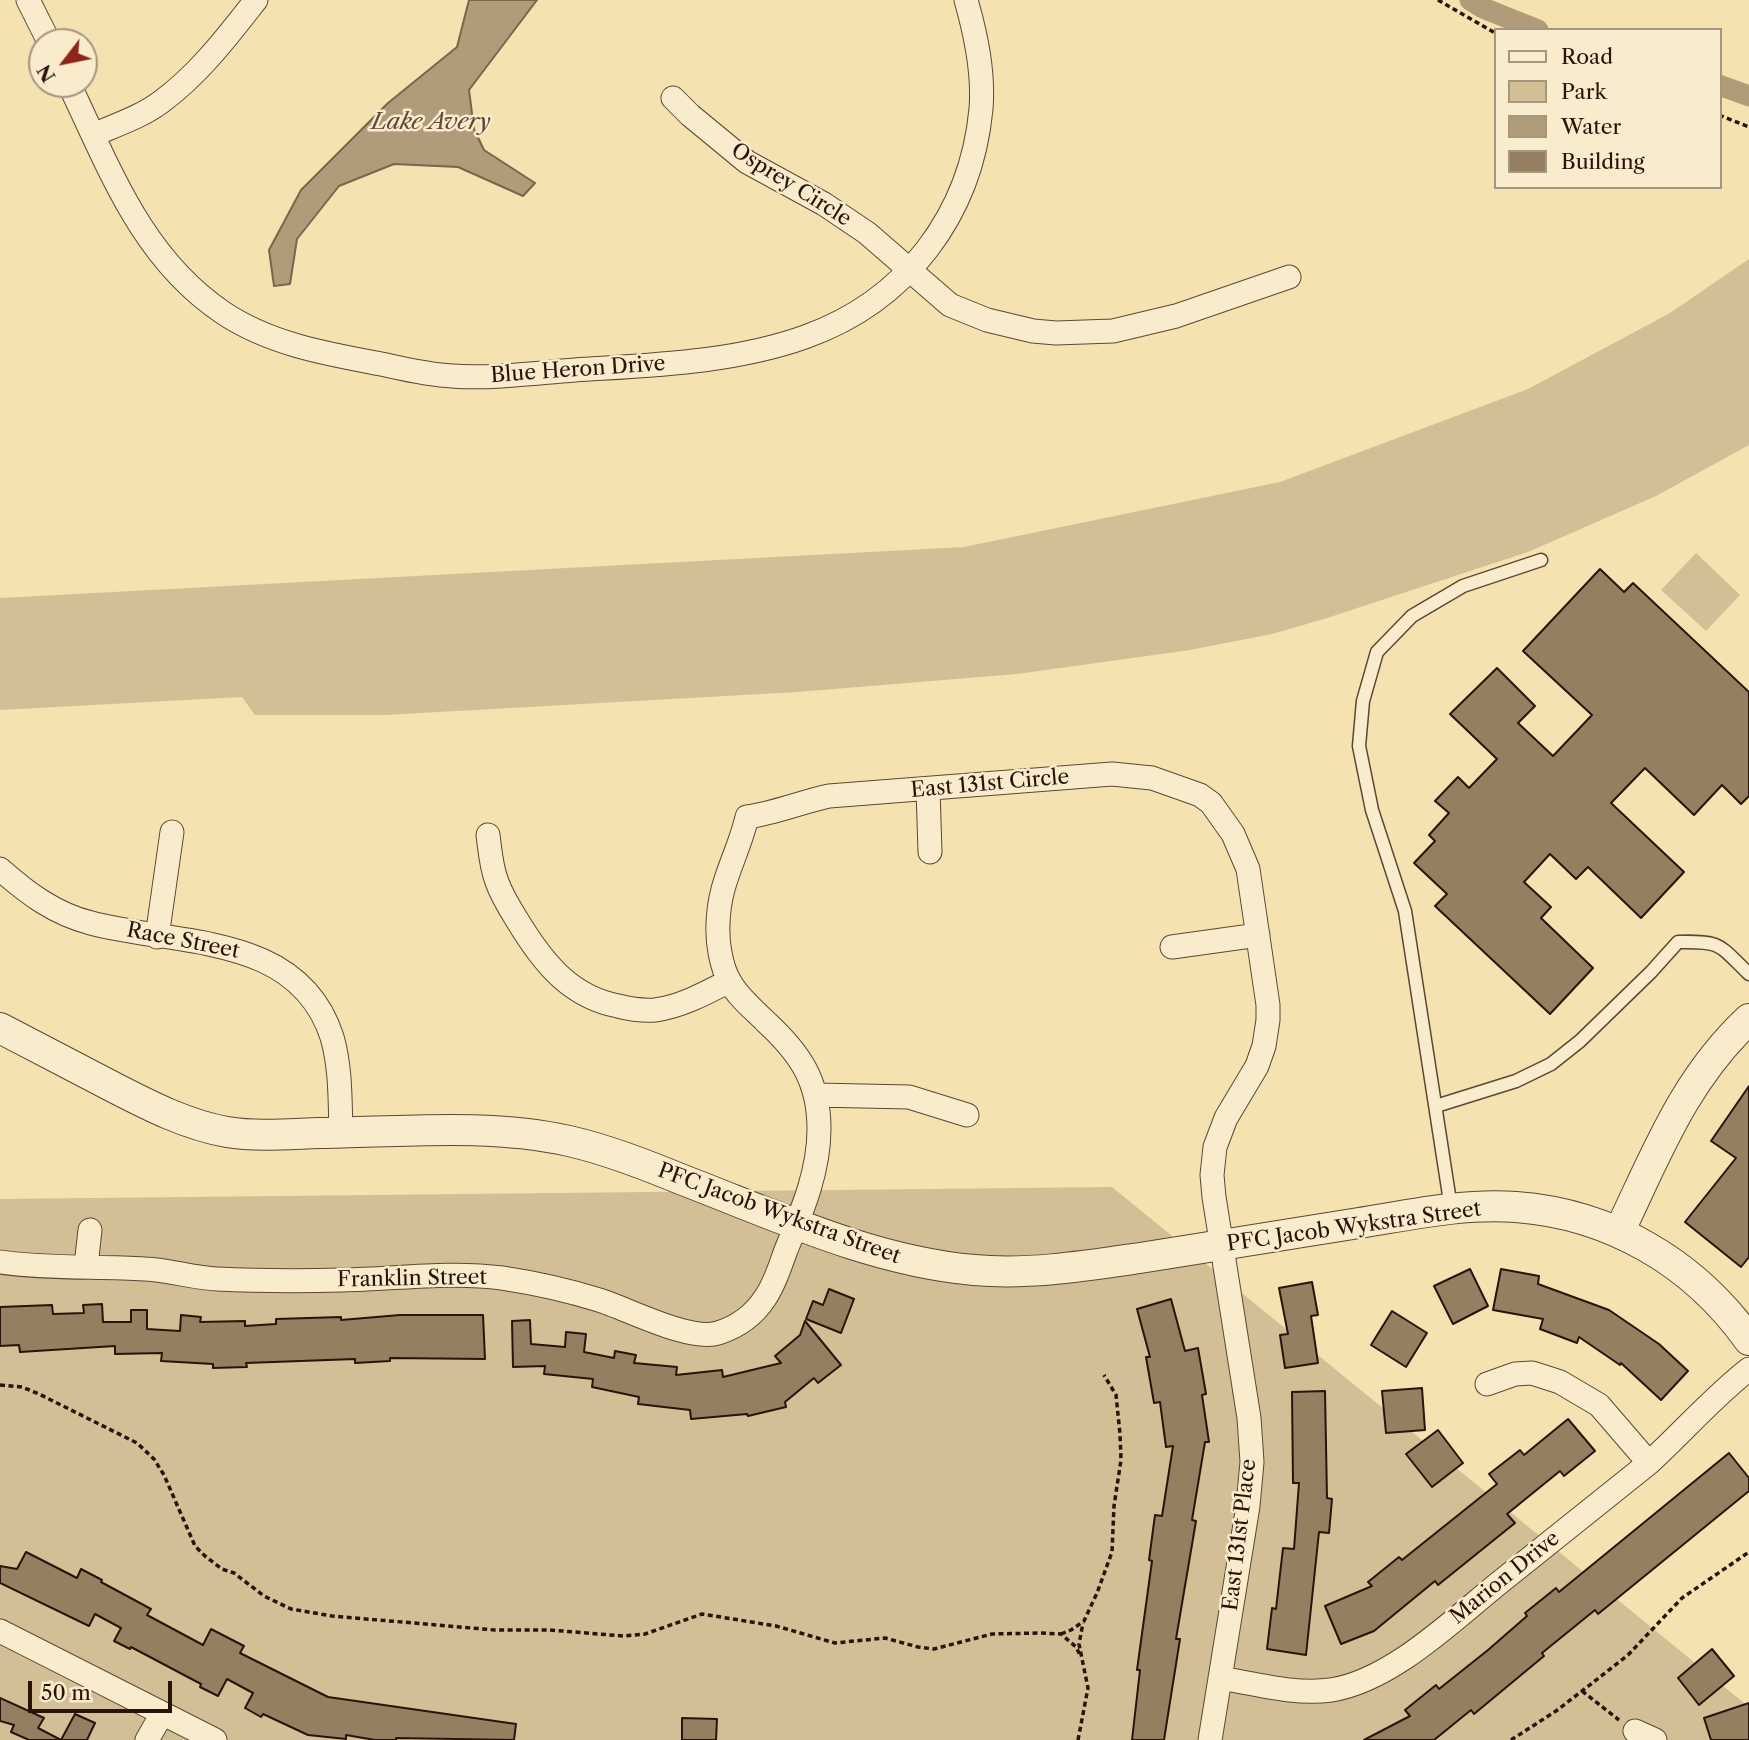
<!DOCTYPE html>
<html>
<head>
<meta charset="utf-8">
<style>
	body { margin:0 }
	#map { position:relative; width:1749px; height:1740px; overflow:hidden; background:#f5e2b1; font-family:"Libre Caslon Text",serif }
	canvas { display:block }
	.legend { position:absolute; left:1494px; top:28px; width:228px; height:161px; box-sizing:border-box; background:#f8eccc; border:2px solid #a6957f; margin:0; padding:9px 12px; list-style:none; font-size:21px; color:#2a130b }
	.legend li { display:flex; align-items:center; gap:14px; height:35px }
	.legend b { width:35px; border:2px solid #a6957f }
	.north { position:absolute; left:28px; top:28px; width:70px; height:70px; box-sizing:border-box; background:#f8eccc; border:2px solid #a6957f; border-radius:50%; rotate:238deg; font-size:19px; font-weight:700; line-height:28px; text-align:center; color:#2a130b }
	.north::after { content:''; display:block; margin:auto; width:24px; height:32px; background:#8f2418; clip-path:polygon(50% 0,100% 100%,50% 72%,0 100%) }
	.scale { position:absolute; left:28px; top:1681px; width:144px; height:32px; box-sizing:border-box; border:4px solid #2a130b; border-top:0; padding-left:9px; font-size:21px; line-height:24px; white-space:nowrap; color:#2a130b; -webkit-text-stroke:5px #f8eccc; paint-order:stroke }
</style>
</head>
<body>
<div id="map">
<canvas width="1749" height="1740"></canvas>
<ul class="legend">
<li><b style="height:9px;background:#f8eccc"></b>Road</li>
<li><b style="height:19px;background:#d2bf95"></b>Park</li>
<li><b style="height:19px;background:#b09c79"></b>Water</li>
<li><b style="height:19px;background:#947f61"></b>Building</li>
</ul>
<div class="north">N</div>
<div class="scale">50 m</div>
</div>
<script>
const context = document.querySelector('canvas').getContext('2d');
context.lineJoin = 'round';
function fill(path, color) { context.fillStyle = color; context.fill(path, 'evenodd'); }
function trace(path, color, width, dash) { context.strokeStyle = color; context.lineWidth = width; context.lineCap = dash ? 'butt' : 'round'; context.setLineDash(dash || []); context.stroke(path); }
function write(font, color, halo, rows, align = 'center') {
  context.font = font + ' "Libre Caslon Text",serif'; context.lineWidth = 5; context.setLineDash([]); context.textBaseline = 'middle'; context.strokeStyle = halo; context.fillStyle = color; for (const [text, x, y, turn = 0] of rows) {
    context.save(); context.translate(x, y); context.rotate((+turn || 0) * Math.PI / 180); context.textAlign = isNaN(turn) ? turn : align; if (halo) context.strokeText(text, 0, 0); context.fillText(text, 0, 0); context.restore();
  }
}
fill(new Path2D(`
	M1749,259V445L1656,496L1528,552L1324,619L1272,634L1190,650L1017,674L797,692L385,715H255L242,697L0,710V598L964,547L1280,482L1528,389L1670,313Z
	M1696,553L1740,595L1706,631L1661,590Z
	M1112,1187L1749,1707V1740H0V1199Z`), '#d2bf95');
const water = new Path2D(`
	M469,0H537L469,90L474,129L484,150L535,183L523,196L458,167L394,164L339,186L297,239L290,284L274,286L269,250L301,190L388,103L457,47Z`);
fill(water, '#b09c79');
trace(water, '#7a654d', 2);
trace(new Path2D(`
	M1470,0L1483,8L1538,30
	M1719,85L1749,96`), '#b09c79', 21);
const building = new Path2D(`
	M1600,569L1624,592L1633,583L1749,692V796L1741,804L1722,785L1694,815L1645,768L1611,803L1684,872L1641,918L1588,867L1576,879L1550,854L1524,882L1551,907L1541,918L1593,968L1550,1014L1435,906L1447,894L1414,863L1435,841L1429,835L1449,813L1435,801L1458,777L1469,788L1497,759L1450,714L1497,668L1535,706L1518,723L1553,756L1592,715L1523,651Z
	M1749,1086V1257L1741,1267L1685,1222L1736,1158L1711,1141Z
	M1470,1269L1488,1306L1453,1324L1434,1286Z
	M1501,1269L1539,1276L1538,1284L1609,1310L1659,1344L1688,1371L1661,1400L1621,1363L1620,1365L1579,1337L1577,1343L1540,1329L1543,1319L1493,1310Z
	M1312,1282L1318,1315L1311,1316L1318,1363L1285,1368L1280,1335L1288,1334L1279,1288Z
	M829,1289L854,1299L841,1333L806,1319L813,1301L823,1305Z
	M1171,1299L1185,1351L1198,1348L1206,1394L1202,1395L1209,1442H1205L1192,1520L1196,1521L1176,1639H1180L1164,1740H1132L1140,1670H1137L1152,1561L1149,1560L1155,1515L1162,1516L1173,1446L1166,1447L1160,1402L1154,1403L1146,1357H1150L1137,1309Z
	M102,1304L103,1322H131V1310H147V1329L180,1331L181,1315L201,1317L200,1322L245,1321V1326L276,1324V1319L341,1317V1320L400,1315H483L485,1359L390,1358V1361L355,1363V1359L246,1363L247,1367L213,1368V1364L161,1361L162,1353L115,1354V1346L20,1352L19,1345L0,1346V1307L52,1305L53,1314L84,1313L83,1305Z
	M1392,1311L1427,1333L1406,1367L1371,1345Z
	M530,1320L531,1344L565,1347L566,1332L586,1334L584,1352L614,1358L615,1351L636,1355L634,1363L677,1367L676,1375L722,1370L723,1377L781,1363L775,1356L800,1335L805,1321L841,1365L818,1383L814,1378L785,1402L786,1407L748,1416L747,1414L691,1419L690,1410L638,1404L639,1397L592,1387L593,1379L544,1374L545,1366L513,1367L512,1321Z
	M1422,1388L1425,1430L1386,1433L1382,1391Z
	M1325,1391L1327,1498L1332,1499L1329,1533L1319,1532L1306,1655L1267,1649L1272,1608L1276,1609L1283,1548L1294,1549L1299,1483H1293L1292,1392Z
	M1568,1419L1595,1451L1564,1476L1560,1471L1507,1514L1515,1523L1438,1585L1435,1581L1374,1631L1341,1644L1325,1606L1372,1586L1368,1582L1399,1557L1402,1560L1497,1484L1489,1474L1520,1450L1524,1455Z
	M1438,1430L1463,1463L1432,1487L1406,1454Z
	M1729,1453L1749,1478V1491L1598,1614L1595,1610L1542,1653L1544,1656L1474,1714L1471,1710L1434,1740H1364L1410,1716L1405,1710L1436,1685L1439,1689L1488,1650L1527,1616L1525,1613L1556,1588L1559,1592Z
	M26,1552L77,1578L81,1569L102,1580L101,1582L151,1609L147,1615L203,1645L211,1629L244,1646L240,1653L328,1697L516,1724L514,1740L396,1738V1740H375L346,1735V1739L308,1735L263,1714L261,1717L245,1708L253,1693L227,1679L218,1696L200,1687L201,1684L131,1647L130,1649L114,1641L121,1628L95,1614L89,1626L0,1583V1566L17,1569Z
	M1712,1649L1734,1676L1699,1705L1678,1678Z
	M0,1698L44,1718L38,1728L61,1740L75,1714L95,1723L87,1740H29L11,1732L14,1725L0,1721Z
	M1749,1703V1740H1711L1704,1718Z
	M682,1718L717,1719L716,1740H682Z`);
fill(building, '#947f61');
trace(building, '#2a130b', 2);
const service = new Path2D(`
	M1436,1106L1516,1081L1551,1064L1580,1041L1651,972L1678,942C1722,941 1718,944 1749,974
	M1451,1208L1405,911L1372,810L1359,746L1363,701L1377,652L1412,616L1463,586L1541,560`);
const minor = new Path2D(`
	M28,0L49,42
	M69,84C110,169 141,257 222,312C269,344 327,354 381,364C404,369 428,375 452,376C492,379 534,373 575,370C652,365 732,363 805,337C906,301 971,215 981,109C984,72 976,35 966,0
	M673,98L690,115L747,162L824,204L867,233L950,305L987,320L1033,331L1056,333L1113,331L1176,316L1289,277
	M93,135C116,125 141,117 161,102C199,74 227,37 256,0
	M928,789L930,852
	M488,835C490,850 491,867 497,882C503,899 513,913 522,928C546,966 572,997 618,1006C630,1009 642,1011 655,1010C680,1007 706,993 729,981
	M0,869C27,893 55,914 91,923C177,946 298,932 332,1037C341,1068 340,1102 341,1133
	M157,937L172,832
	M1172,947L1258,935
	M817,1095L909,1097L967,1115
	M0,1262C48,1269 97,1266 145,1269C170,1270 193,1278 217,1279C259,1281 302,1281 343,1280C396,1279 450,1271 502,1278C535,1283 567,1290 599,1300C628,1309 690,1342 718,1333C737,1327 754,1315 765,1298C775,1284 780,1266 786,1250C802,1211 819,1172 819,1129C819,1081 800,1053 765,1021C753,1009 738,997 730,982C721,967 717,942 718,924C719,881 738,856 747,817C776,813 801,802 829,796L1112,774L1152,778L1200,795L1211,803L1233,834L1248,869L1268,1005V1020L1264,1046L1257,1066L1226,1118L1215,1147L1212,1175L1214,1197L1249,1418L1252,1462L1248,1506L1210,1740
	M86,1266L90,1230
	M1487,1384L1515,1374L1532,1373L1560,1382L1599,1405L1649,1463
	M0,1631L215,1740
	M1220,1678C1256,1684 1295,1695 1331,1690C1391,1681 1453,1620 1499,1583C1549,1543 1599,1503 1649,1463C1683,1432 1713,1397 1749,1369
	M1635,1731L1655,1740
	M147,1740L162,1714`);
const tertiary = new Path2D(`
	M0,1028C38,1048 77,1068 115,1088C150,1106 187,1125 227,1132C257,1137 289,1134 319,1133C400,1132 490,1123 569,1141C608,1150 646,1165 683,1180C777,1216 872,1261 974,1270C1029,1275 1085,1266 1140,1258C1213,1247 1286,1234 1359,1223C1410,1215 1463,1203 1516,1207C1611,1214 1694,1263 1749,1340
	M1619,1232C1657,1153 1684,1080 1749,1019`);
trace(service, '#5d4734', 15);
trace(minor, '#5d4734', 25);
trace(tertiary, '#5d4734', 32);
trace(new Path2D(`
	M1438,0L1495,33
	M1719,115L1749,127
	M0,1385L22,1387L39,1394L137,1443L154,1459L164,1475L195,1546L205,1556L222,1569L234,1573L264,1596L291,1609L332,1616L495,1630H550L623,1636L645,1634L702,1614L776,1626L835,1643L885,1638L918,1647L934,1649L992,1634L1039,1633L1061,1634L1076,1647L1081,1657
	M1061,1634L1071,1630L1084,1621L1097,1593L1112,1552L1114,1506L1121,1460L1120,1434L1116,1395L1104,1375
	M1582,1691L1619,1720
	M1078,1740L1088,1688L1079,1644L1083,1623
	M1511,1740L1556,1711L1582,1691L1628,1655L1682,1598L1749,1552`), '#2a130b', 3.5, [5, 3.5]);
trace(service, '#f8eccc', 12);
trace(minor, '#f8eccc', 23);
trace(tertiary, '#f8eccc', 30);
write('21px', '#2a130b', '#f8eccc', [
	["Osprey Circle",791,185,32],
	["Blue Heron Drive",578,370,-4],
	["East 131st Circle",990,784,-5],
	["Race Street",183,941,11],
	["PFC Jacob Wykstra Street",779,1214,20],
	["PFC Jacob Wykstra Street",1354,1227,-8],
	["Franklin Street",412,1279,-1],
	["East 131st Place",1240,1535,-83],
	["Marion Drive",1505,1578,-39]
]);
write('italic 23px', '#604a37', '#f8eccc', [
	["Lake Avery",431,122]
]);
</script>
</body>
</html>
